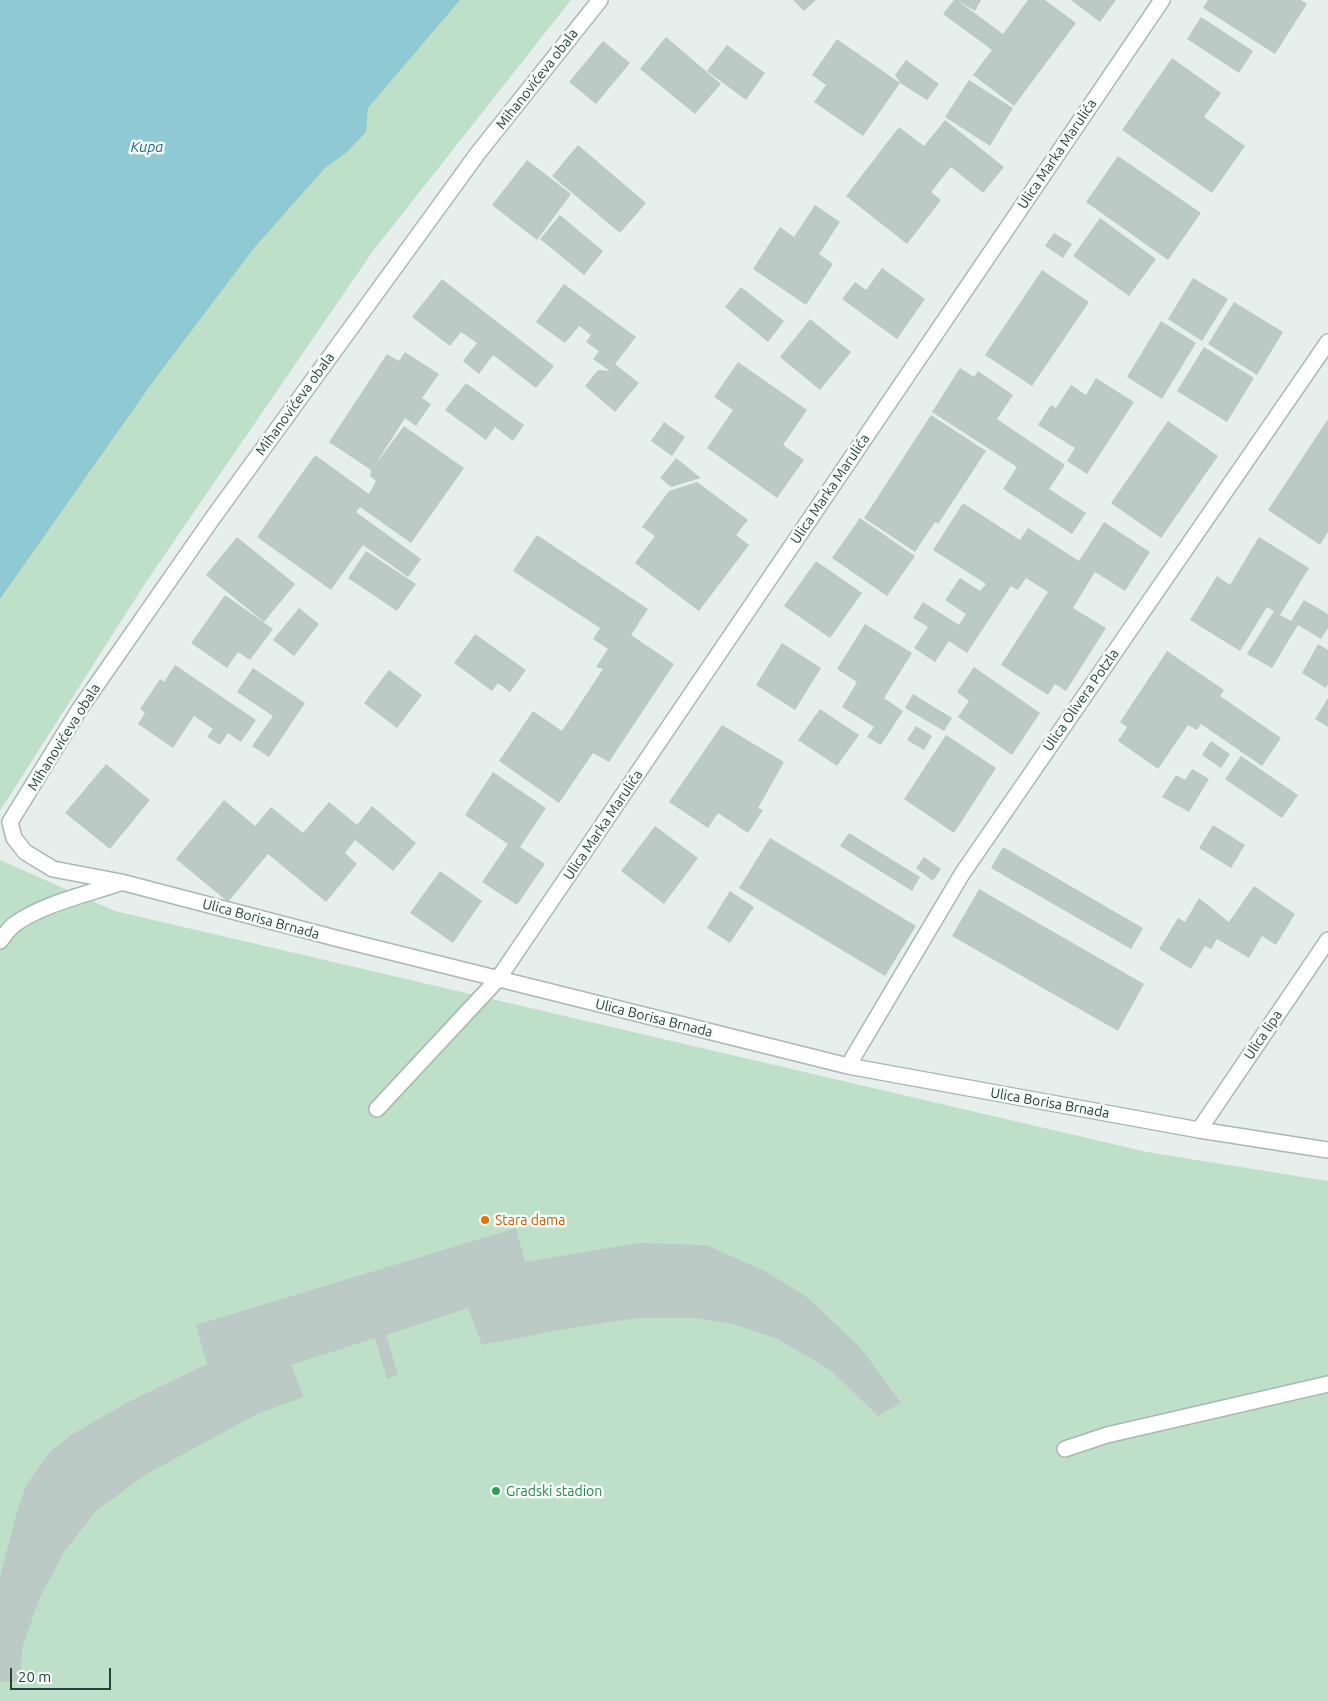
<!DOCTYPE html>
<html>
<head>
<meta charset="utf-8">
<style>
	body { margin:0 }
	#map { position:relative; width:1328px; height:1701px; overflow:hidden; background:#e6efeb; font-family:Ubuntu,sans-serif }
	canvas { display:block }
	.scale { position:absolute; left:10px; top:1668px; width:101px; height:22px; box-sizing:border-box; border:2px solid #24423a; border-top:0; padding-left:6px; font-size:15px; line-height:18px; white-space:nowrap; color:#24423a; -webkit-text-stroke:4px #f7fbf9; paint-order:stroke }
</style>
</head>
<body>
<div id="map">
<canvas width="1328" height="1701"></canvas>
<div class="scale">20 m</div>
</div>
<script>
const context = document.querySelector('canvas').getContext('2d');
context.lineJoin = 'round';
function fill(path, color) { context.fillStyle = color; context.fill(path, 'evenodd'); }
function trace(path, color, width, dash) { context.strokeStyle = color; context.lineWidth = width; context.lineCap = dash ? 'butt' : 'round'; context.setLineDash(dash || []); context.stroke(path); }
function write(font, color, halo, rows, align = 'center') {
  context.font = font + ' Ubuntu,sans-serif'; context.lineWidth = 5; context.setLineDash([]); context.textBaseline = 'middle'; context.strokeStyle = halo; context.fillStyle = color; for (const [text, x, y, turn = 0] of rows) {
    context.save(); context.translate(x, y); context.rotate((+turn || 0) * Math.PI / 180); context.textAlign = isNaN(turn) ? turn : align; if (halo) context.strokeText(text, 0, 0); context.fillText(text, 0, 0); context.restore();
  }
}
fill(new Path2D(`
	M132,0H571L373,251L146,582L0,811V154Z
	M0,860L115,911L1147,1152L1328,1181V1701H0Z`), '#bfe0c8');
fill(new Path2D(`
	M0,0H460L368,108L366,132L347,152L325,168L254,248L152,383L0,599Z`), '#8ec9d4');
fill(new Path2D(`
	M793,0H816L804,11Z
	M954,0H957L1003,34L1028,0H1045L1076,23L1014,106L973,75L992,50L943,14Z
	M957,0H981L975,11Z
	M1071,0H1116L1100,22Z
	M1208,0H1301L1307,4L1275,54L1203,8Z
	M1201,17L1253,51L1239,73L1187,39Z
	M666,37L721,84L695,114L640,69Z
	M837,39L900,83L895,75L906,60L939,84L927,100L900,83L863,136L814,102L826,85L812,75Z
	M603,41L630,63L596,104L569,82Z
	M727,45L765,73L746,100L707,71Z
	M1172,58L1221,93L1204,117L1245,146L1212,193L1122,130Z
	M969,80L1013,108L990,146L945,117Z
	M945,120L1004,167L983,193L951,167L931,192L941,200L907,244L846,196L899,127L924,146Z
	M578,145L646,203L620,233L552,176Z
	M1118,156L1201,213L1168,260L1086,202Z
	M527,160L571,194L537,240L492,205Z
	M815,205L840,222L819,254L833,264L806,305L753,269L780,227L794,237Z
	M560,215L603,251L584,275L540,239Z
	M1100,218L1156,259L1129,296L1073,256Z
	M1054,233L1072,244L1063,258L1045,246Z
	M882,268L925,299L897,339L842,299L855,282L866,290Z
	M1042,270L1089,302L1032,386L985,355Z
	M1193,278L1228,299L1202,341L1168,319Z
	M442,279L554,366L536,388L493,355L479,374L463,361L477,343L461,332L450,346L412,317Z
	M564,284L636,337L615,364L639,383L615,412L585,386L598,370L610,371L593,359L599,351L586,342L591,335L579,326L565,343L536,322Z
	M741,287L784,321L768,342L725,307Z
	M1234,302L1283,332L1257,375L1208,344Z
	M810,319L851,352L820,390L780,357Z
	M1161,321L1196,343L1162,399L1127,377Z
	M1204,347L1254,378L1227,422L1177,391Z
	M405,352L439,374L422,398L431,404L416,426L405,418L375,465L404,426L464,468L411,543L360,507L356,512L421,559L408,577L363,545L331,590L257,537L315,455L369,494L376,481L370,476L371,470L329,442L387,354L399,361Z
	M738,362L807,410L783,445L804,460L777,498L707,448L733,410L714,397Z
	M960,368L974,377L978,371L1013,395L997,419L1065,465L1049,489L1086,513L1072,534L1003,489L1017,467L932,412Z
	M1096,378L1134,402L1087,474L1067,461L1075,448L1038,425L1051,405L1056,408L1071,385L1086,395Z
	M466,383L524,425L513,441L495,427L486,440L445,410Z
	M931,415L986,451L938,524L935,522L915,552L864,518Z
	M1328,419V532L1320,545L1268,510Z
	M1168,421L1218,456L1161,538L1111,503Z
	M664,422L685,437L672,456L651,441Z
	M676,458L701,478L671,487L660,478Z
	M697,482L748,520L736,535L749,545L699,611L635,563L655,536L642,527L669,491Z
	M963,503L1020,540L1028,528L1079,561L1104,522L1150,552L1125,591L1095,572L1073,608L1106,628L1066,691L1055,684L1048,695L1001,665L1048,592L1026,578L1018,590L1011,586L967,653L949,641L935,662L914,648L928,627L913,618L923,602L959,625L966,614L945,600L960,578L980,591L986,584L933,550Z
	M860,518L915,556L887,596L832,558Z
	M537,535L648,609L631,635L674,664L609,762L593,753L559,803L499,761L533,711L562,731L603,669L596,667L608,649L593,639L600,628L513,571Z
	M237,537L295,584L264,622L206,575Z
	M1259,537L1309,568L1280,615L1291,621L1304,600L1328,614V628L1321,639L1298,625L1272,668L1247,654L1274,611L1267,607L1240,651L1190,620L1217,576L1230,585Z
	M366,551L416,584L397,611L348,578Z
	M816,561L862,593L830,638L784,606Z
	M225,595L273,629L250,660L238,652L227,668L191,643Z
	M299,608L319,624L294,656L273,640Z
	M865,624L912,653L884,698L903,711L881,745L867,737L874,727L842,707L857,682L837,669Z
	M475,634L526,670L510,692L498,683L492,691L454,663Z
	M782,643L821,668L795,710L756,685Z
	M1318,644L1328,650V684L1326,688L1302,673Z
	M1167,651L1224,690L1220,696L1281,738L1262,766L1201,724L1197,730L1188,725L1158,769L1118,741L1127,727L1120,722Z
	M175,665L256,720L241,742L228,733L220,745L207,737L213,729L194,716L173,748L138,724L145,713L140,709L160,679L164,682Z
	M974,667L1040,713L1012,755L958,717L969,701L957,692Z
	M253,668L305,703L269,757L252,746L273,716L237,692Z
	M389,670L422,695L397,728L364,703Z
	M913,694L952,718L944,731L905,708Z
	M1328,698V727L1315,719Z
	M820,709L859,735L837,766L798,740Z
	M722,725L784,762L758,808L763,810L748,833L718,813L708,828L669,802Z
	M916,726L932,736L924,750L907,740Z
	M946,735L996,768L954,833L904,799Z
	M1211,741L1230,754L1221,768L1202,755Z
	M1241,756L1298,795L1282,818L1225,779Z
	M106,764L150,800L110,849L65,813Z
	M1192,769L1209,779L1189,812L1162,797L1176,775L1185,780Z
	M493,772L546,808L520,847L545,864L517,905L482,882L508,844L465,815Z
	M224,800L255,826L271,807L303,833L329,802L357,825L372,806L416,843L393,871L355,840L345,853L357,864L326,902L268,854L228,902L176,859Z
	M1213,825L1245,845L1231,868L1199,848Z
	M655,826L698,858L664,904L621,871Z
	M849,833L920,877L912,891L840,846Z
	M770,838L916,926L885,976L739,888Z
	M1003,847L1143,928L1131,949L991,868Z
	M924,857L941,869L933,881L916,868Z
	M440,871L482,901L453,943L410,913Z
	M1254,886L1295,914L1276,945L1262,936L1249,958L1217,939L1211,949L1205,946L1191,969L1159,949L1178,918L1185,922L1199,898L1229,922Z
	M979,889L1144,984L1118,1031L952,936Z
	M730,891L754,907L730,943L707,928Z
	M516,1228L525,1262L638,1243L706,1245L767,1272L808,1298L860,1347L901,1403L878,1416L830,1370L778,1339L733,1324L696,1318H637L559,1330L482,1345L468,1308L386,1335L398,1375L387,1379L375,1338L291,1365L304,1397L257,1414L145,1475L96,1511L64,1552L39,1599L22,1649L20,1681L0,1682V1577L16,1515L26,1485L50,1452L71,1435L128,1402L207,1364L196,1325Z`), '#bbcac4');
const minor = new Path2D(`
	M600,0L478,153L212,519L79,710L10,822L14,838L25,852L53,869L121,882L343,940L848,1066L1199,1130L1328,1150
	M0,941C5,935 9,928 15,924C42,904 88,894 120,883
	M848,1066L962,874L1328,342
	M377,1109L498,979L1162,0
	M1199,1130L1328,940
	M1065,1449L1107,1435L1328,1384`);
trace(minor, '#a8b8b2', 18);
trace(minor, '#fff', 15);
for (const [x, y, r, color] of [
	[485,1220,5,"#e8710a"],
	[496,1491,5,"#2e9e5b"]
]) { const dot = new Path2D(); dot.arc(x, y, r, 0, 2 * Math.PI); context.fillStyle = color; context.fill(dot); trace(dot, '#f7fbf9', 2); }
write('14px', '#24423a', '#f7fbf9', [
	["Mihanovićeva obala",537,79,-52],
	["Ulica Marka Marulića",1057,154,-56],
	["Mihanovićeva obala",295,404,-54],
	["Ulica Marka Marulića",830,489,-56],
	["Ulica Olivera Potzla",1081,700,-55],
	["Mihanovićeva obala",64,737,-58],
	["Ulica Marka Marulića",603,825,-56],
	["Ulica Borisa Brnada",261,919,15],
	["Ulica Borisa Brnada",654,1018,14],
	["Ulica lipa",1263,1035,-56],
	["Ulica Borisa Brnada",1050,1103,10]
]);
write('14px', '#c56008', '#f7fbf9', [
	["Stara dama",495,1220]
], 'left');
write('14px', '#27864d', '#f7fbf9', [
	["Gradski stadion",506,1491]
], 'left');
write('italic 15px', '#1c6f80', '#f7fbf9', [
	["Kupa",147,147]
]);
</script>
</body>
</html>
